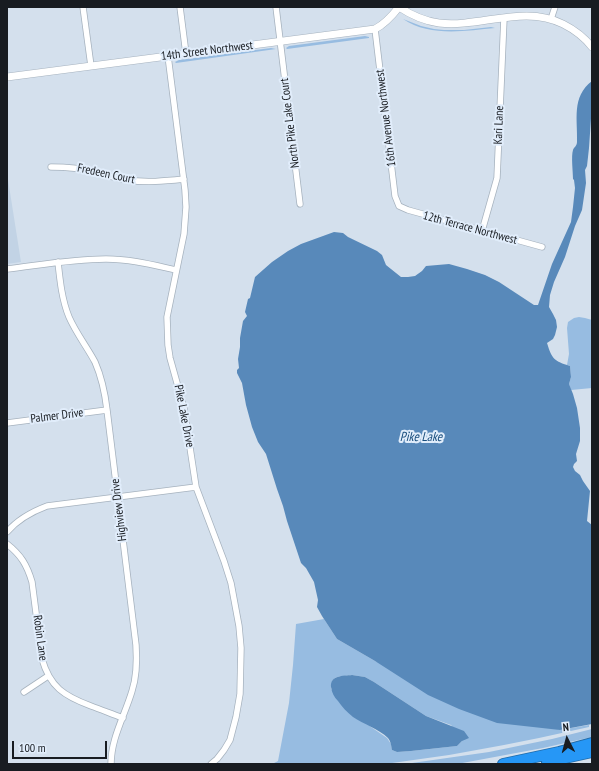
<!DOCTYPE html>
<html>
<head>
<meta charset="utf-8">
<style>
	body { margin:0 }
	#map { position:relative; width:599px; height:771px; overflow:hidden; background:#d4e0ed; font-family:"PT Sans Narrow",sans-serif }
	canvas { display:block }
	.frame { position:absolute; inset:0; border:8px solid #181c21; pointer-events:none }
	.north { position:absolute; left:547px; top:719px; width:40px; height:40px; -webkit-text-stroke:3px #e1edfb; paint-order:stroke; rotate:354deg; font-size:11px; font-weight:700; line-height:16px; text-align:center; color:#181c21 }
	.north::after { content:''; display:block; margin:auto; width:14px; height:18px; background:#181c21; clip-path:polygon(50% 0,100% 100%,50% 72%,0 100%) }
	.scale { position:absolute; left:12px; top:741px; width:95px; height:18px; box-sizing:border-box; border:2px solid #181c21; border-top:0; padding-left:5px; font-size:12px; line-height:14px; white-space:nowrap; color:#181c21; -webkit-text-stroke:3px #e1edfb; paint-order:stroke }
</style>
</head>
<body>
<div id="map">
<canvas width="599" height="771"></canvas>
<div class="frame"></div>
<div class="north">N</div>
<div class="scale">100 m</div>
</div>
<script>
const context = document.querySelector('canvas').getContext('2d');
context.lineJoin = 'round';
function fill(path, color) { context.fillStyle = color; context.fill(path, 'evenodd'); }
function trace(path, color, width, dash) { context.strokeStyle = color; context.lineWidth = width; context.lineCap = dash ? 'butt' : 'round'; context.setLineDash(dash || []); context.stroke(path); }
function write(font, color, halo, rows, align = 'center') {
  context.font = font + ' "PT Sans Narrow",sans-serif'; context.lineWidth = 4; context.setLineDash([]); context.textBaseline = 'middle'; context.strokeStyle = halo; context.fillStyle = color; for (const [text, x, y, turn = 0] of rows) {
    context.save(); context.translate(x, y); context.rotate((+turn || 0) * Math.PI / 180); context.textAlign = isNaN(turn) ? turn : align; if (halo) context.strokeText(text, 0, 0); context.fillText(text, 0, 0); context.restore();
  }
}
fill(new Path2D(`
	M7,173L21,262L7,264Z`), '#c2d3e5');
fill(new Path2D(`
	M403,19L421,26L434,29L444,30H464L491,27L495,28C465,31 429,37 403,19Z
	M365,36L369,37V38L287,49L286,48L289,46Z
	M271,48L276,49L176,63L175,62L179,60Z
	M579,317L585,318L592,320V388L571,390L569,384L571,377L570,366L567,365L569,354L567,328L568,322L574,318Z
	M324,619L337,639L375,661L560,730L589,725V727L539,738L504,745L449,755L385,764H272L278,761L289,703L293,665L296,624ZM352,675L365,677L374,682L426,716L451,725L462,741L457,746L411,751L397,752L392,750L391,744L387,738L371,727L331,689C331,674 340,677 352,675Z
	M592,729V737L543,748L457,764H405L489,752L552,739Z`), '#97bce1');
fill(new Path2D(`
	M592,81V104L589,148L587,166L585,170L586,183L582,210L575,226L565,257L554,282L550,295L549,307L553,314L556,320L557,327L555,335L553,339L547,343C552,359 554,361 570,366L571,377L569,384L573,394L577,408L580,428V441L576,454L577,461L574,464L573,467L575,471L580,475L583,481L590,491L587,521L592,525V724L560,730L497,723L459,709L428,695L375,661L337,639L322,616L317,607L318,600L314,582L306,568L301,563L287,521L283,506L277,489L266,454L258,442L252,427L246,405L242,383L237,373V370L239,368L238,359L240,347V338L243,321L247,316L245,312L248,299L250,298L255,277L272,262L288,251L301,244L334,232L343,233L348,237L377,251L382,255L386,265L401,277H408L415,276L422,271L426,266L449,264L467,269L485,275L499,282L534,305H538L552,264L571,222L573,207L575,188L574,180L573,179C573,172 571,156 573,150C574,147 577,146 577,142C578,120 571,97 592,81Z
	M352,675L365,677L374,682L426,716L464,731L469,738L462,741L457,746L411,751L397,752L392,750C391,745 391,742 388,738C379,729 363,724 353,717C347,712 342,707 338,701C334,697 332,693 331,687C330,675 343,676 352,675Z`), '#5889ba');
const minor = new Path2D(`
	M83,7L91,66
	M180,7L186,54
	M276,7L300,204
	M551,19L555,7
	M375,29L395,196L399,206L408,210L542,247
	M168,56L185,190L186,207L184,234L167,317L168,345L170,358L184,408L196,487L224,561L231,583L239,626L241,648L240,694L236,717L230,740L224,750L217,759L211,764
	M51,167C66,167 80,168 95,172C106,174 116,179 128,180C146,183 165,181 184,179
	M482,231L497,178L504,18
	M58,262C60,281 62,300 69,317C76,333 87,347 95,362C102,378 105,393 107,410L136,645C137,660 137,676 132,691C125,715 111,738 111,764
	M7,269C40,265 73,259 106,259C130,259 153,265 176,270
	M7,423L107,410
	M7,532C18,519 31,512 47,506L196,487
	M7,544C21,555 27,565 32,582L42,659C50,687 64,696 91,706C102,710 112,714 123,718
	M24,692L48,676`);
const tertiary = new Path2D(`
	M399,7C411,15 424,21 439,23C480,28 524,4 563,24C575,30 584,37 592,47
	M7,77L375,29C385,24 392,16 399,7`);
const motorway = new Path2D(`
	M547,762L592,752
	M503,764L559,752L592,743`);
trace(minor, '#a6b2be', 7);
trace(tertiary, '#a6b2be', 8);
trace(motorway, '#216cab', 12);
trace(minor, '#fff', 5.5);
trace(tertiary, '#fff', 7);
trace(motorway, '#2697f6', 10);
write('12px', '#181c21', '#e1edfb', [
	["14th Street Northwest",207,51,-7],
	["16th Avenue Northwest",386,118,-97],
	["North Pike Lake Court",290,123,-97],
	["Kari Lane",499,125,-88],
	["Fredeen Court",106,174,12],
	["12th Terrace Northwest",470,228,15],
	["Palmer Drive",57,416,-7],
	["Pike Lake Drive",184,416,79],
	["Highview Drive",119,510,-97],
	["Robin Lane",40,638,82]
]);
write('italic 13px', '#174c7c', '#e1edfb', [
	["Pike Lake",421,437]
]);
</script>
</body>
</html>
